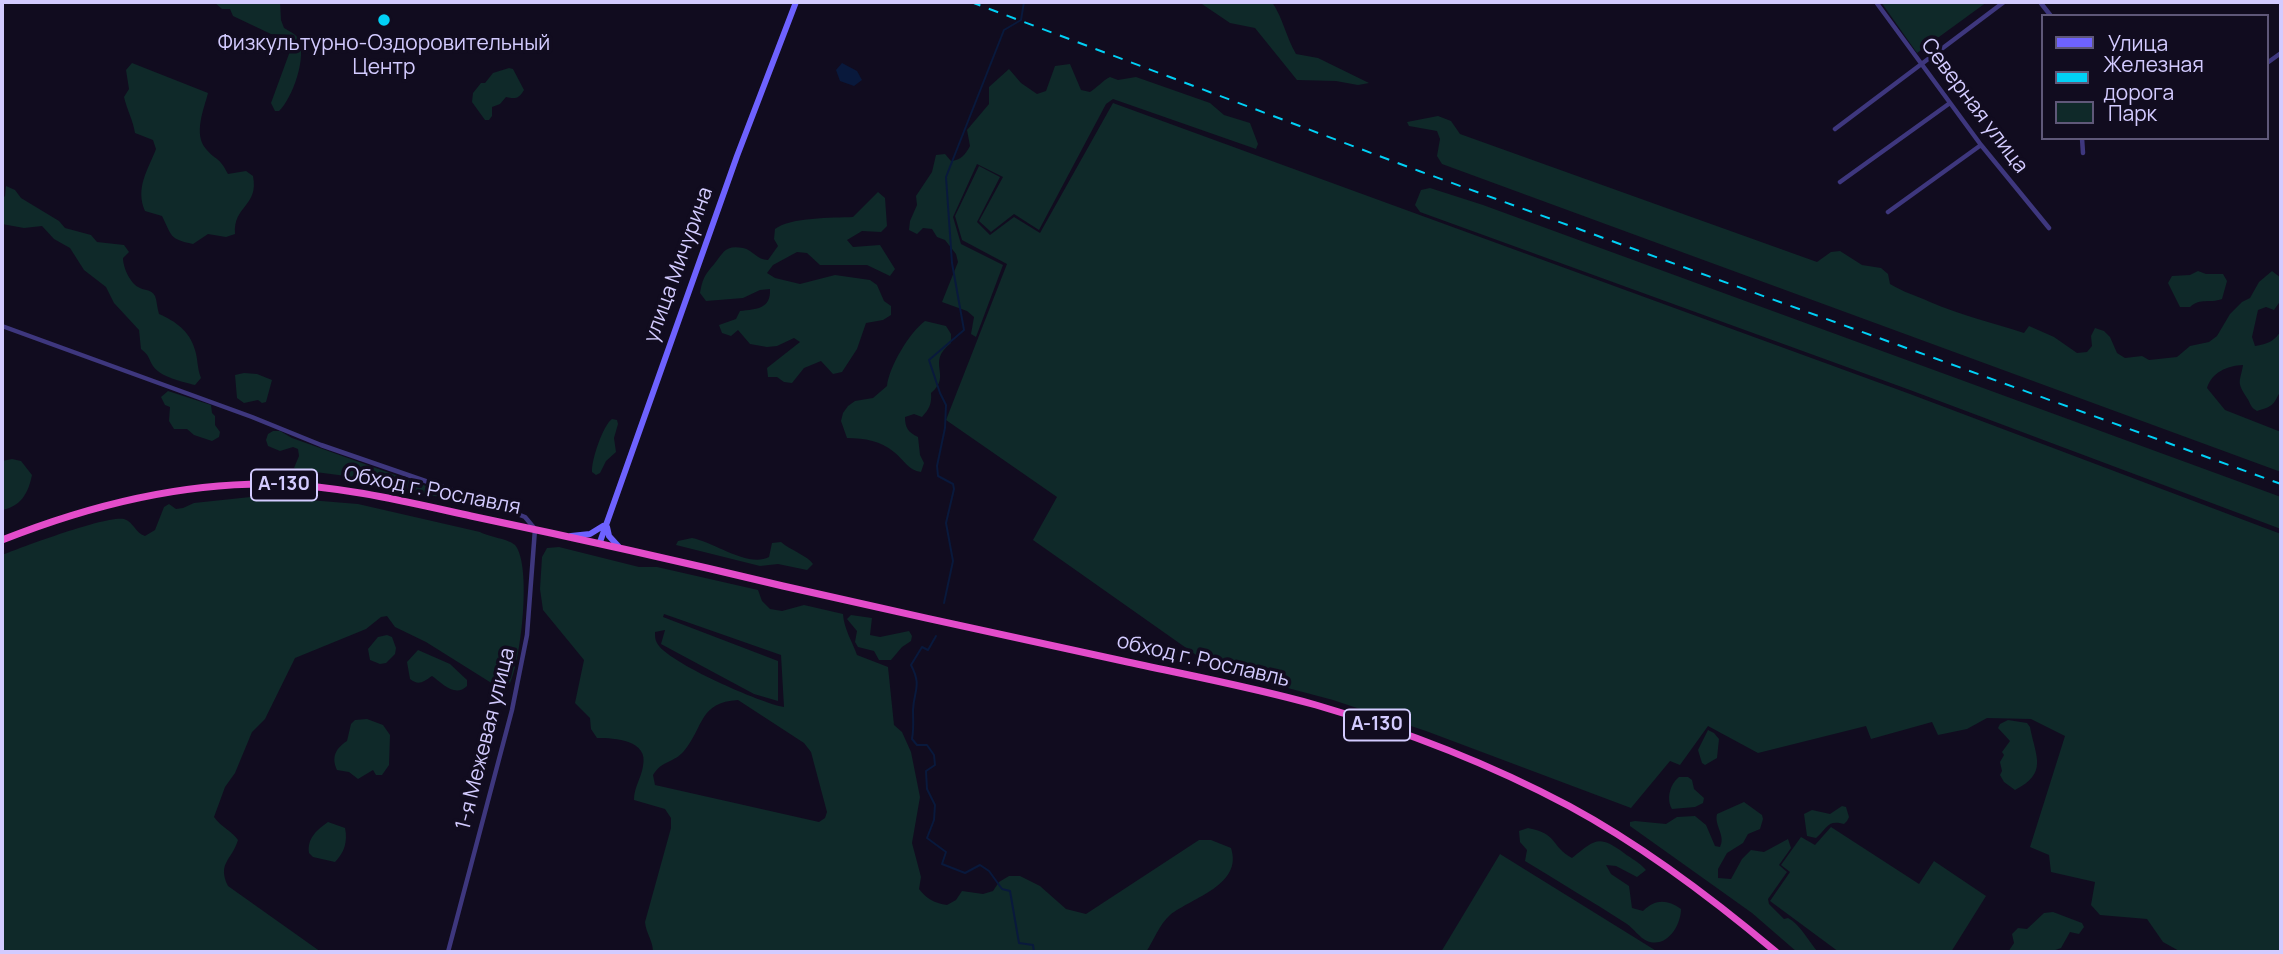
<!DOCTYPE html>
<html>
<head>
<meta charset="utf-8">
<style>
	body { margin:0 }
	#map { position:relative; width:2283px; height:954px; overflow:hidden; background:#110c1f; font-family:Manrope,sans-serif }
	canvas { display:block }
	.frame { position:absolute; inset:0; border:4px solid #d3cbff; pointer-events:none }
	.legend { position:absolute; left:2041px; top:14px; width:228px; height:126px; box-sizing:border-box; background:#110c1f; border:2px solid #5f5879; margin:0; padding:9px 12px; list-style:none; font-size:21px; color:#d3cbff }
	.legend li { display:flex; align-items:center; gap:14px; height:35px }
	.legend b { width:35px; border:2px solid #5f5879 }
</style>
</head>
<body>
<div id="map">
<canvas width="2283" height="954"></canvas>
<div class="frame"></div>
<ul class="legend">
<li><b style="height:9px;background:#6e62ff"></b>Улица</li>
<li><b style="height:9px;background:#01d0f5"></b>Железная дорога</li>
<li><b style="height:19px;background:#0f2929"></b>Парк</li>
</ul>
</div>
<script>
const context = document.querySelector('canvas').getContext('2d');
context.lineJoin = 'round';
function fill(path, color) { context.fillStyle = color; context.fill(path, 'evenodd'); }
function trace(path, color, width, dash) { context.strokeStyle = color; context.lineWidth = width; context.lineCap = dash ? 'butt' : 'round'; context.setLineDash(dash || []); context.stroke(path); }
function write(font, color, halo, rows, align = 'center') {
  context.font = font + ' Manrope,sans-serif'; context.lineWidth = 7; context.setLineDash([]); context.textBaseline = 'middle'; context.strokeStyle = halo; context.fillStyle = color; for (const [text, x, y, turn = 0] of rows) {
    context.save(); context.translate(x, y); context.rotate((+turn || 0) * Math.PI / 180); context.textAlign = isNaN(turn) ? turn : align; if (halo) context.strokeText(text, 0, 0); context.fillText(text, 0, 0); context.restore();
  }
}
fill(new Path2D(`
	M214,2H280L281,20L284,28C289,31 294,33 298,38C308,56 292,99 279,111H275L271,103L293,43L287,35L271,34L233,16L230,9H222Z
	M1199,2H1272C1283,18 1286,37 1296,54L1318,58L1369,83L1358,85L1336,81L1297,80L1255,28L1230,23Z
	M1881,2H1987L1917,53Z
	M132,63L208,93C204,109 193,134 206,149C216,161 219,156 228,174L246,171L253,176C259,207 233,205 235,234L226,237L208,234L193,244C169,239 172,236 162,216L145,211C135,188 148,170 156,149L153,140L135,133C133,120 127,110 124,97L129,89L126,70Z
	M1070,64L1081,90L1090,92C1098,87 1102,81 1110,77L1118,80L1136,77L1210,103L1224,115L1250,123L1258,144L1256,149L1113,99L1106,104L1039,230L1014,214L991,232L979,221L1003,177L977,164L953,217L961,244L1003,265L976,337L971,334L974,317L967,311L942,302L958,262L956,254L945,240L937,237L932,229L923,228L917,234L909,230L910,221L917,205L916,196L932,172L936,155L945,154L951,161C961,160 965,155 970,146L967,130L989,104V87L1009,69L1021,83L1037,94L1046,91L1055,66Z
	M509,68L513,69L524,90C519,99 515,99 506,97L500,104L492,107V116L489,120H485L472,102L473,93L481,83H485L493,73Z
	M1113,103L1910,394L2281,534V952H2181L2163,942L2147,919L2100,915L2091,905L2095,882L2051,872L2049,855L2030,847L2065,736L2031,719L1987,718L1967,729L1938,735L1932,722L1871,739L1866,726L1758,753L1708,726L1680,765L1670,761L1631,808L1426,731L1333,700L1216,669L1033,540L1057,497L946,420L1007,264L962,240L955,216L979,166L1000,177L977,222L990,235L1014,217L1040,233Z
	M1438,116L1451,121L1460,134L1817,262L1831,252L1840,251L1862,265L1881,268L1888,274L1890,284C1903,292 1917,296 1930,302C1961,315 1993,323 2024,333L2029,326L2054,337L2077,353L2087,352L2092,346L2091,336L2095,328L2104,331L2110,337L2117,353L2125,358L2142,356L2149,360L2177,357L2190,346L2209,342L2217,336L2230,314L2242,302L2250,298L2259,282L2272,271L2281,278V300L2274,310L2266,307L2258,310L2252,337L2255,346C2267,344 2276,341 2281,330V390C2273,405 2274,406 2257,411C2250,407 2251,404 2247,398C2236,381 2240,383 2243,365C2227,366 2212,372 2207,388L2225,410L2281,432V472L1442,164L1437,156L1440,139L1437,131L1409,126L1407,122Z
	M6,186L15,190L21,198L59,221L65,228L91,235L97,242L124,245L129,252L123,258C123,267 130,284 140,288C146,291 151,289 155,296C157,301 157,308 159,314C175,321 190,331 195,350C198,359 197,368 201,378L195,385C183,382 160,377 153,366C148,358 150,356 141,349L139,330L114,303L106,287L84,270L70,248L54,239L42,226L24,228L2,224V199L5,196Z
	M1430,188L1483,205L2281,497V529L1910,390L1420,212L1415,205L1421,190Z
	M878,192L885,198L887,226L881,232L862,231L847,240L853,247L880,245L895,269L890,276L867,265H820L807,253L797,252L773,265L767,273L775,278L800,284L835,275L870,280L877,285L884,301L891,306V315L883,320L866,323L857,349L842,372L833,374L821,361L804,368L792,383L784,382L777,377H768L767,368L800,342L794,338L777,346L767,347L750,344L738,330L731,336L722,333L719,325L736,319L740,311C757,309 771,309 770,289L760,290L743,298L706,301L700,293C703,277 705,275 715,263C724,252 725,245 743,248C753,250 757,260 768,260L778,246L774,239L775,229C791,217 832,218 853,217Z
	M2198,271L2206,274H2223L2227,281L2222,299C2209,304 2201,297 2190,307H2180L2168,283L2172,276L2190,275Z
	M925,321L946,326L951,334V343C925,363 953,375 931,393C932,404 929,409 922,417L914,414L905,417C905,428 908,432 918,437L920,455L924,463L921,472C908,470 904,460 894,452C881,441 865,438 847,438L841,421L843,413L848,406L855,401L873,398L887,386C889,367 909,333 925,321Z
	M244,373L257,374L272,380L266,402L262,403L258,400L244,403L237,398L235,375Z
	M168,391L211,405L212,413L215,416V425L220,432L219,437L212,441L194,435L187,429H174L169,421L170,407L165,405L161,397Z
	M612,419L617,420L618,424L614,438L616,452L606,461L600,473L596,475L592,472C591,461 603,425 612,419Z
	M273,431H280L292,438L440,491L439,497L346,476L300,470L294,468L299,456L298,449L293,447L280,451L268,446L266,440L268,434Z
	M12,459L21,461L32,475C28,494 21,506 2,510V461Z
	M260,496L358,504L480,532C489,537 509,539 515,545C532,565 521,660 510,683L507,688L501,689L426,642L395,627L387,616L381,617L366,629L295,658L265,719L252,732L235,773L225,787L214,817C221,827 233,832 238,840C232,860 217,863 228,886L321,952H2V555C22,547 107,515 124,519C134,522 135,533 145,536L155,530L164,507L169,504L176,509L183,508L194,503Z
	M692,538C714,542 748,568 769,557L772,543L781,542C790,550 808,556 813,564L807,570L778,564L760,566L676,545L678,541Z
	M559,547L639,567H657L758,590L762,601L770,609L782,611L804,605L843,614C844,629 852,641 857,655L888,667L894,725L902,732L911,752L920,797L912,843L921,877L919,889C927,899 934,903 947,905L956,900L962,891L983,894L993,891L999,882L1009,876H1020L1040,886L1066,909L1086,914L1199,840H1211L1231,848C1243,885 1193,897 1170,915C1159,925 1154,940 1146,952H653C653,940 646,934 645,922L671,828V818L665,809L634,800C634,787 641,779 643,766C649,740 615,738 597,738L591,729L590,718L575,703L584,660L543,610L540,589L542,557L547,548ZM664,614L781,655L784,707C763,704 666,662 657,643C655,640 655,636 655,632L665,630L661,644L754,694L778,701V661L663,617ZM738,700L804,743L811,752L827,812L825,818L819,822L655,785L653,775C662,760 674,763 684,751C704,727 699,702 738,700Z
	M851,615L872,618L870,635L880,637L909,631L912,636L911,641L902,647L891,660H879L874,651L858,647L855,642L857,631L847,619Z
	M387,635L392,637L396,648L395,654L386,663L380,664L370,660L368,649L378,637Z
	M418,650L450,664L467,680V686C455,698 442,683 432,676C423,682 419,686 410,679L407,662Z
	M367,719L383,725L390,735L389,765L382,775H376L373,770L358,779L349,772L337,770C331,757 336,748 347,741L351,724L355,720Z
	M2008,720L2027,723L2030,727C2036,758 2048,773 2015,790L2004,782L2000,775L2002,771L2000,762L2004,755L2002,752L2010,741L1998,728L2000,724Z
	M1708,730L1714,733L1719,739L1717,758L1705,765L1702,763L1698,750Z
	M1679,777H1688L1692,780L1694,789L1704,798L1703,803L1695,807L1672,809C1666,799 1670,784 1679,777Z
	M1744,802L1762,815L1763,819L1760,829L1748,834L1743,843L1727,853L1718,869V878L1731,879L1742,859L1751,850L1764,852L1788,839L1791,848L1779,865L1787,872L1768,899L1769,904L1784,919L1788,918C1800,924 1809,942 1818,952H1797L1752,913L1630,826V822L1635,821L1666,824L1677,817L1695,816L1706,825L1715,846L1720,847C1726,835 1714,826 1717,814Z
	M1842,806L1846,807L1849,817L1847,821L1844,824C1827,819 1827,829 1816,838L1807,836L1804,814L1812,810L1830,814Z
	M328,822L345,828C348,842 344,853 335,862L313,857L309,853C307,838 317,830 328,822Z
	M1831,827L1919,884L1934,861L1986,896L1951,952H1839L1770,901L1790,872L1781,865L1801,837L1815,845Z
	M1528,828C1559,834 1550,846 1572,858C1595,840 1598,834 1624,853C1632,859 1639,862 1646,870L1637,877L1616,866L1606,865L1611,874L1629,886L1632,908L1643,911C1655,899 1667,899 1681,909C1681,925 1667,949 1647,941C1640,938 1633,928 1627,924C1593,902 1559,882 1525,861L1527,850L1520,842L1519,831Z
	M1500,854L1658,952H1441Z
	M2053,912L2082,923L2084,927L2079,934L2070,932L2061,948L2050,952H2008L2014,943L2012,934L2018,928L2027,929L2044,913Z`), '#0f2929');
fill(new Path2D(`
	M842,63L857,71L862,80L854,86L840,81L836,70Z`), '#09193c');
trace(new Path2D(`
	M944,603L953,561L946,523L954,489L953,484L938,476L937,466L945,428L946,405L940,393L929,360L964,330L952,263L946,177L1004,30L1021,20L1024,2
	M936,636L928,650L922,647L911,665C922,686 914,690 913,710C913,721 914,729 912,739L917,745H927L934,755L935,765L926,771L927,789L935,805L934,820L927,838L946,852L942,864L965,873L980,865L989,871L1002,889L1010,891L1019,943L1033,945L1034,952`), '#09193c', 2);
trace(new Path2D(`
	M1876,2L1981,145L2049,228
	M2040,2L2051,16
	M2267,63L2281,53
	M1835,129L2004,2
	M2082,138L2083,153
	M1840,182L1950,103
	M1888,212L1981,145
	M2,326L252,417L321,445L492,504L525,517L535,529L527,635L512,710L448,952`), '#3e377e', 4.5);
trace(new Path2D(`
	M607,527L609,536L619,547
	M571,536L590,534L603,526
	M600,542L737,156L796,2`), '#6e62ff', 6);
trace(new Path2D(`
	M2,540C90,505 181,482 276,484C342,486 407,502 471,516C576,538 679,561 783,586C896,612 1010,636 1123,661C1187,675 1252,687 1316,705C1402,730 1490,764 1569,806C1643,846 1712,898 1776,952`), '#e34cca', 7);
trace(new Path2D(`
	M971,2L1419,171L2281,484`), '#01d0f5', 2, [10, 9]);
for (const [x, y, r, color] of [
	[384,20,7,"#01d0f5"]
]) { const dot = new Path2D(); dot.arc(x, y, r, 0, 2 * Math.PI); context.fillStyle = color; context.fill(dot); trace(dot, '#110c1f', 2.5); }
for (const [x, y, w] of [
	[284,485,66],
	[1377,725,66]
]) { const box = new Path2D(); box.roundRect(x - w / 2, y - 15.5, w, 31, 5); context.fillStyle = '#110c1f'; context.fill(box); trace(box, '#d3cbff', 2); }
write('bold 19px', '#d3cbff', null, [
	["А-130",284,485],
	["А-130",1377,725]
]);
write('21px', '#d3cbff', '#110c1f', [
	["Физкультурно-Оздоровительный",384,44],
	["Центр",384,68]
]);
write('21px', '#d3cbff', '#110c1f', [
	["Северная улица",1974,106,53],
	["улица Мичурина",679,265,-70],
	["Обход г. Рославля",432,491,11],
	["обход г. Рославль",1203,661,13],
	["1-я Межевая улица",486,739,-76]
]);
</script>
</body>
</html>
